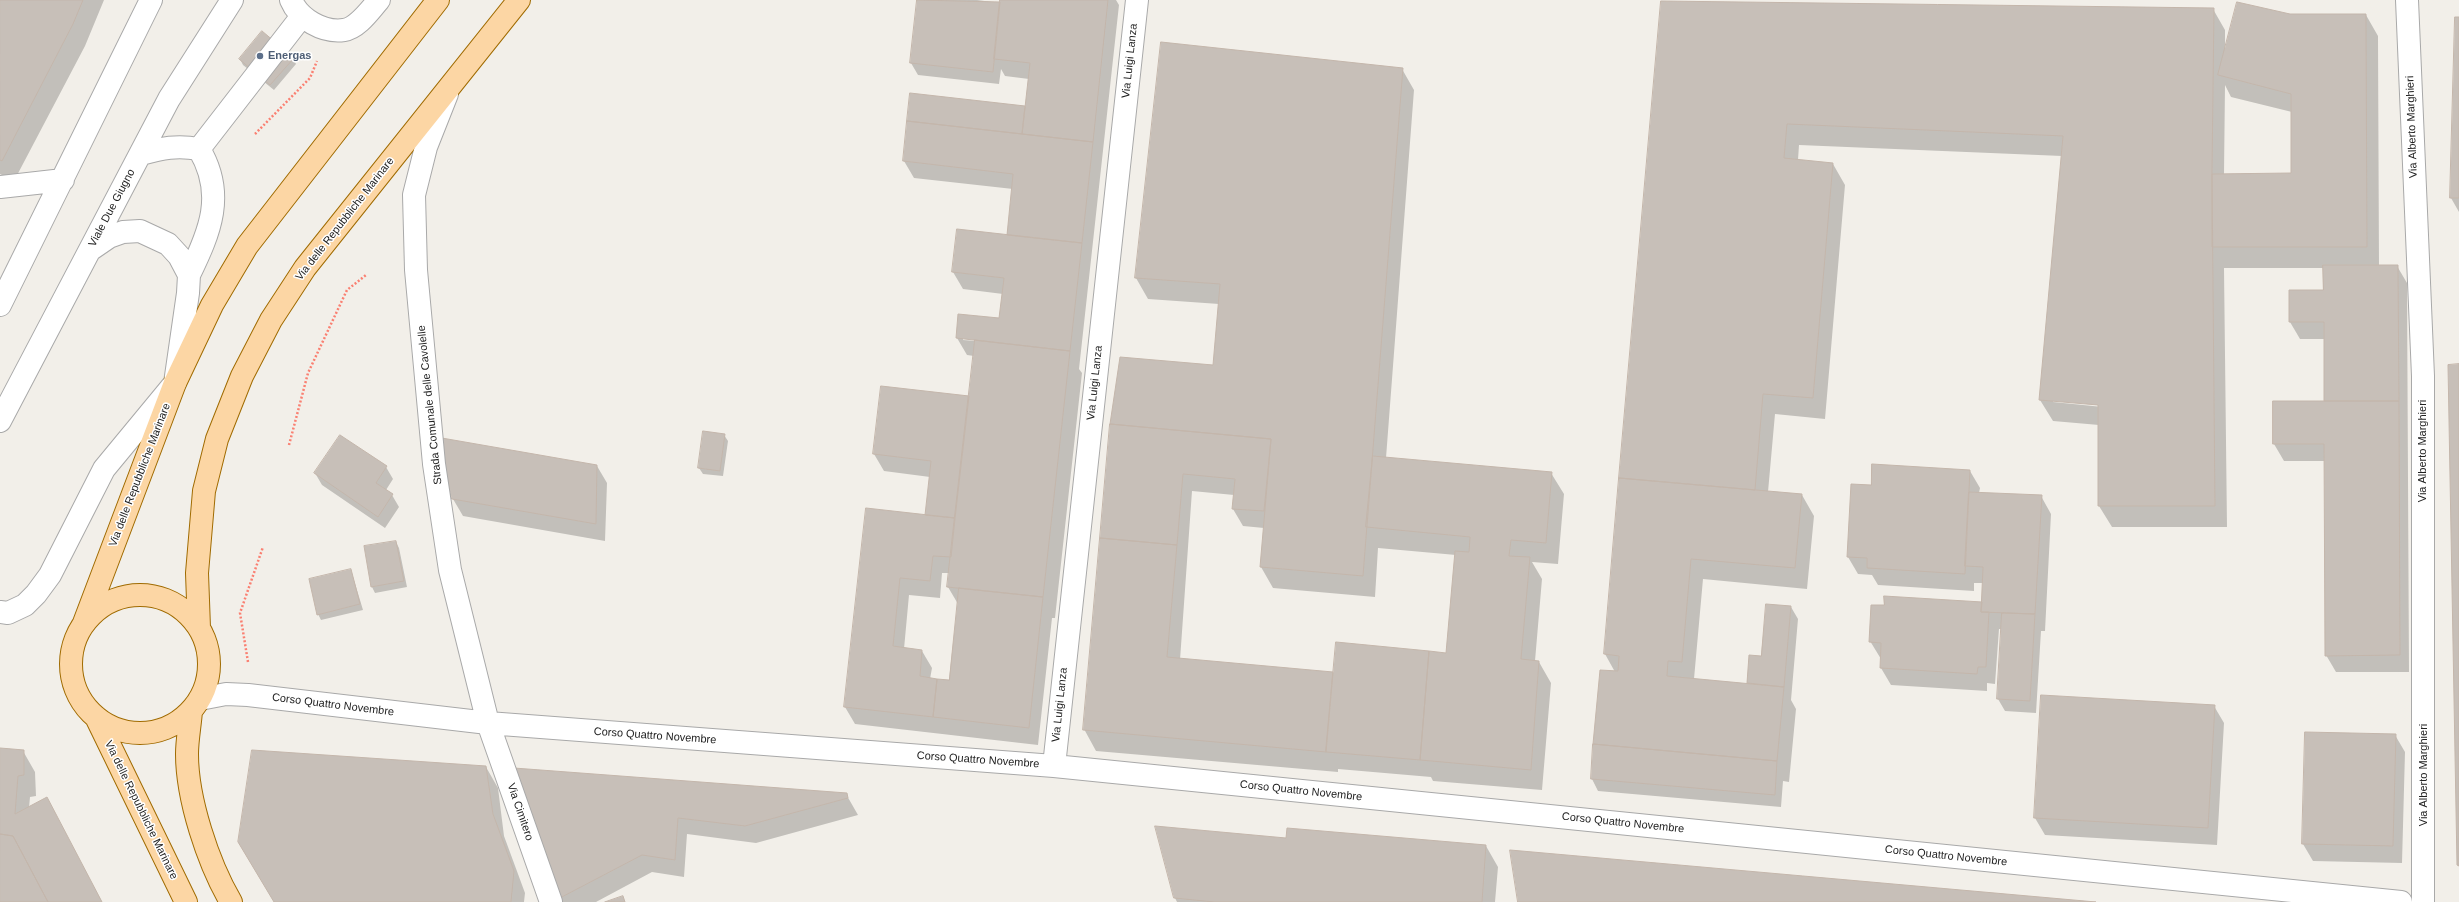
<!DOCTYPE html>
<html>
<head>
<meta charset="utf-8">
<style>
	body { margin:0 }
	canvas { display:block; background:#f2efe9 }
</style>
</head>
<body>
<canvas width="2459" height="902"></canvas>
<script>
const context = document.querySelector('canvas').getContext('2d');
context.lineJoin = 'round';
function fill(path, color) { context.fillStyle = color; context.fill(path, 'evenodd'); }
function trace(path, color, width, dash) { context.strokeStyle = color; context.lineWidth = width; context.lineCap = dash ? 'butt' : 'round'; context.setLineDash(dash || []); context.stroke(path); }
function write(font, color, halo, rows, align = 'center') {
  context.font = font + ' Helvetica,sans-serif'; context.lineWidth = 3; context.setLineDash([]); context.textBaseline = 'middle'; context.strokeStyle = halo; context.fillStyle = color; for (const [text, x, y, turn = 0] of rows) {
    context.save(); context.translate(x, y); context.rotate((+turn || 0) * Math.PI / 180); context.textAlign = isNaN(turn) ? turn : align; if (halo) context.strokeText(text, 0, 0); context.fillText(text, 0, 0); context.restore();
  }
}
fill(new Path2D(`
	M0,0H104L85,46L14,181L0,174Z
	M918,0H977L1000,3L1002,0H1116L1119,5L1079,369L1082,373L1055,618H1052L1038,745L855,724L845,707L867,509L926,516L930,477L884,471L874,454L969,397L974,356L967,355L957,338L1000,320L1003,294L963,289L953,272L1007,236L1013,189L914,178L904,161L1024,107L1026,110L1029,79L1005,76L1001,69L999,84L918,75L911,63ZM963,338L976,339V341L963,340ZM942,573H950L948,587L958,604L950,681L930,679L932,668L922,651L904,649L909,595L940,598Z
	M1662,2L2213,9L2225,30V49L2290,15H2366L2378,36L2379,266H2397L2407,283L2409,672H2336L2326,655L2325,461H2284L2274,444L2325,402V339H2300L2290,322V291H2324V268H2224L2227,527H2112L2099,506V425L2053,421L2040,400L2062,156L1799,145L1798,160L1833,164L1845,185L1825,419L1775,414L1768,492L1802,495L1814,516L1807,589L1703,579L1694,679L1747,684L1750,656L1762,657L1791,607L1798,619L1791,700L1796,709L1789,782L1783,781L1781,807L1598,791L1592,779L1615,672L1605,654ZM2225,85L2231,97L2292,112V174L2224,175ZM2053,400L2103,405V407L2053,402Z
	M2459,18V212L2451,198Z
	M293,58L296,64L274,90L243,65L240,59Z
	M1402,69L1414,90L1386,458L1551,473L1564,494L1558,564L1532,562L1542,579L1535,661L1539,662L1551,683L1542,790L1433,781L1431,777L1338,769V772L1096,751L1084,729L1214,366L1219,304L1148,299L1136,278ZM1192,491L1234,495L1233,509L1243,526L1264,528L1261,567L1273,588L1375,597L1378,548L1456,555L1447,654L1334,673L1180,660Z
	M724,435L728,441L723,476L703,474L699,468Z
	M340,436L386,467L393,479L386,490L392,495L399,507L385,528L322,485L315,473Z
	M597,466L607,483L605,541L463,516L453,499Z
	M1970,471L1980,488L1979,493L2041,496L2051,514L2045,631H2041L2036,713L2005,711L1998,699L2002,629H1999L1995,684L1987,683V691L1891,685L1881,668V659L1870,641L1983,603V583H1974V591L1878,585L1872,575L1858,574L1848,557L1872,486Z
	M396,542L399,548L407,587L375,593L372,587L365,547Z
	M351,570L363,610L321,620L318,614Z
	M2214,706L2224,723L2217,845L2045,835L2035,818Z
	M2395,735L2405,752L2402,863L2313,861L2303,844Z
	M0,749L23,751L35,772L36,796L30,797L29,808L58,820L102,902H0Z
	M486,767L498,788L504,836L525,893L524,902H274Z
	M516,769L846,794L858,815L756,843L687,834L684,877L652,872L596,902H561Z
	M1287,839L1486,846L1498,867L1495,902H1177L1175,898Z`), '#0003');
const building = new Path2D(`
	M0,0H83L73,24L2,161L0,160Z
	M917,0L1000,2L993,72L910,63Z
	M1000,0H1108L1093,142L1022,134L1030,63L994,59Z
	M1661,1L2214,8L2212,174L2215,506H2098V405L2039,400L2063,136L1787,124L1784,158L1833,163L1813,398L1763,394L1755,490L1619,478Z
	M2237,2L2290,14H2366L2367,247H2212V174L2291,173V94L2218,75Z
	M2455,17H2459V198H2450Z
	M262,31L294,58L270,85L239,59Z
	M1161,42L1403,68L1363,576L1260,567L1271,439L1110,424L1120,357L1213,365L1220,284L1135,278Z
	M910,93L1025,106L1022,134L907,121Z
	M907,121L1093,142L1082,243L1007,235L1013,174L903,161Z
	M957,229L1082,243L1070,351L956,338L958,314L999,318L1004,278L952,272Z
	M2323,265H2398L2399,401H2324V322H2289V290H2323Z
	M975,340L1070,351L1043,597L947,587Z
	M2459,364V866L2457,865L2448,365Z
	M881,386L969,396L955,518L925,515L931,461L873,454Z
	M2273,401H2399L2400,655L2325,656L2324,444H2273Z
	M1110,424L1271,439L1264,511L1232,509L1235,479L1183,474L1177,545L1100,538Z
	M703,431L725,434L720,471L698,468Z
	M340,435L387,466L376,483L393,494L378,517L314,473Z
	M436,437L597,465L596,524L452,499Z
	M1373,456L1552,472L1546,543L1511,540L1509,556L1530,557L1521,659L1539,661L1531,770L1420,760L1429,651L1446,653L1455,551L1469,552L1470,537L1366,527Z
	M1872,464L1970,470L1965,574L1867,568V558L1847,557L1851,484L1871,485Z
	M1619,478L1802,494L1795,568L1691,559L1682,662L1668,661L1667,676L1784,687L1777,761L1593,744L1600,670L1618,671L1619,656L1604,654Z
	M1969,492L2042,495L2035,614L1981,612L1983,567L1965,566Z
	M866,508L955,518L951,557L933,556L930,581L900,578L893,646L922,650L920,676L937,679L933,717L844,707Z
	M1100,538L1177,545L1167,657L1333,672L1326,752L1083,730Z
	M396,541L404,581L371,587L364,546Z
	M351,569L360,604L317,615L309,579Z
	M959,588L1043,597L1029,728L933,717L937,679L949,680Z
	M1884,596L1982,602L1981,612H1989L1986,667H1978L1977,674L1880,668L1881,643L1869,642L1871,605H1884Z
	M1766,604L1791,606L1784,687L1747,683L1749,655L1761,656Z
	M2002,613L2035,614L2030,701L1997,699Z
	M1336,642L1429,651L1420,760L1326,752Z
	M2041,695L2215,705L2208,828L2034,818Z
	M2305,732L2396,734L2393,846L2302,844Z
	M1593,744L1777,761L1775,795L1591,779Z
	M0,748L24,750V775L18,776L15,814L47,797L102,902H48L13,836L0,834Z
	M252,750L486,766L493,814L514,871L511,902H274L238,842Z
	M514,768L847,793L848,798L745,826L678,818L675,860L642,855L558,899Z
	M1155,826L1286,838L1287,828L1486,845L1482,902H1214L1174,898Z
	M0,834L13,836L48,902H0Z
	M1510,850L2096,902H1518Z
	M623,896L625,902H605Z`);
fill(building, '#c7bfb8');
trace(building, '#c4b6ab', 1);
const minor = new Path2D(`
	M291,0C299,19 323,33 344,30C358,28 370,10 379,0
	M2407,0L2423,376V902
	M447,94L426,147L414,195L416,270L434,464L450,570L488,723L551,902
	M199,149L302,16
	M141,154C162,148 177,145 199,149C226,194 210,232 189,275
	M0,187L63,180
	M0,305L151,0
	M0,421L169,99L232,0
	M0,612L8,613L25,605L36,594L50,575L104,469L175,383L188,293L189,275L179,256L168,244L140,231L123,232L109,237L90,250
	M200,699L226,694L248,695L488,723L1054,766L2401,902
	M1054,766L1137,0`);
const major = new Path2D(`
	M71 664a69 69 0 1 1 138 0a69 69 0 1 1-138 0Z
	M84,623L175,383L212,305L247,246L438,0
	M199,628L197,573L204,491L217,439L242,376L271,320L305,268L519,0
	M191,711C190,725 187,740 187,754C187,799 208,863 231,902
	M96,717L186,902`);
trace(minor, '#a9a9a9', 24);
trace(major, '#a06b00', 24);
trace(new Path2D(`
	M255,134L310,78L317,61
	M289,445L308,373L347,290L366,275
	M248,662L240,613L263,547`), '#fa8072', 2.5, [2, 2]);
trace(minor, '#fff', 22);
trace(major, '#fcd6a4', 22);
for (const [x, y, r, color] of [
	[260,56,4,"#5c6f8a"]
]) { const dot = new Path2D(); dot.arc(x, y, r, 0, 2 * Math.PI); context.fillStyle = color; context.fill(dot); trace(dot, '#fff', 1.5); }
write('bold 11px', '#4e5e75', '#fff', [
	["Energas",268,56]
], 'left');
write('11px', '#222', '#fff', [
	["Via Luigi Lanza",1130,61,-84],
	["Via Alberto Marghieri",2412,127,-92],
	["Viale Due Giugno",112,208,-62],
	["Via delle Repubbliche Marinare",345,219,-52],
	["Via Luigi Lanza",1095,383,-84],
	["Strada Comunale delle Cavolelle",430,405,-96],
	["Via Alberto Marghieri",2423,451,-90],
	["Via delle Repubbliche Marinare",140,475,-69],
	["Corso Quattro Novembre",333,705,7],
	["Via Luigi Lanza",1060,705,-84],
	["Corso Quattro Novembre",655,736,4],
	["Corso Quattro Novembre",978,760,4],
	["Via Alberto Marghieri",2424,775,-90],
	["Corso Quattro Novembre",1301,791,6],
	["Via delle Repubbliche Marinare",141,810,64],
	["Via Cimitero",520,812,71],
	["Corso Quattro Novembre",1623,823,6],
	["Corso Quattro Novembre",1946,856,6]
]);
</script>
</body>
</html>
